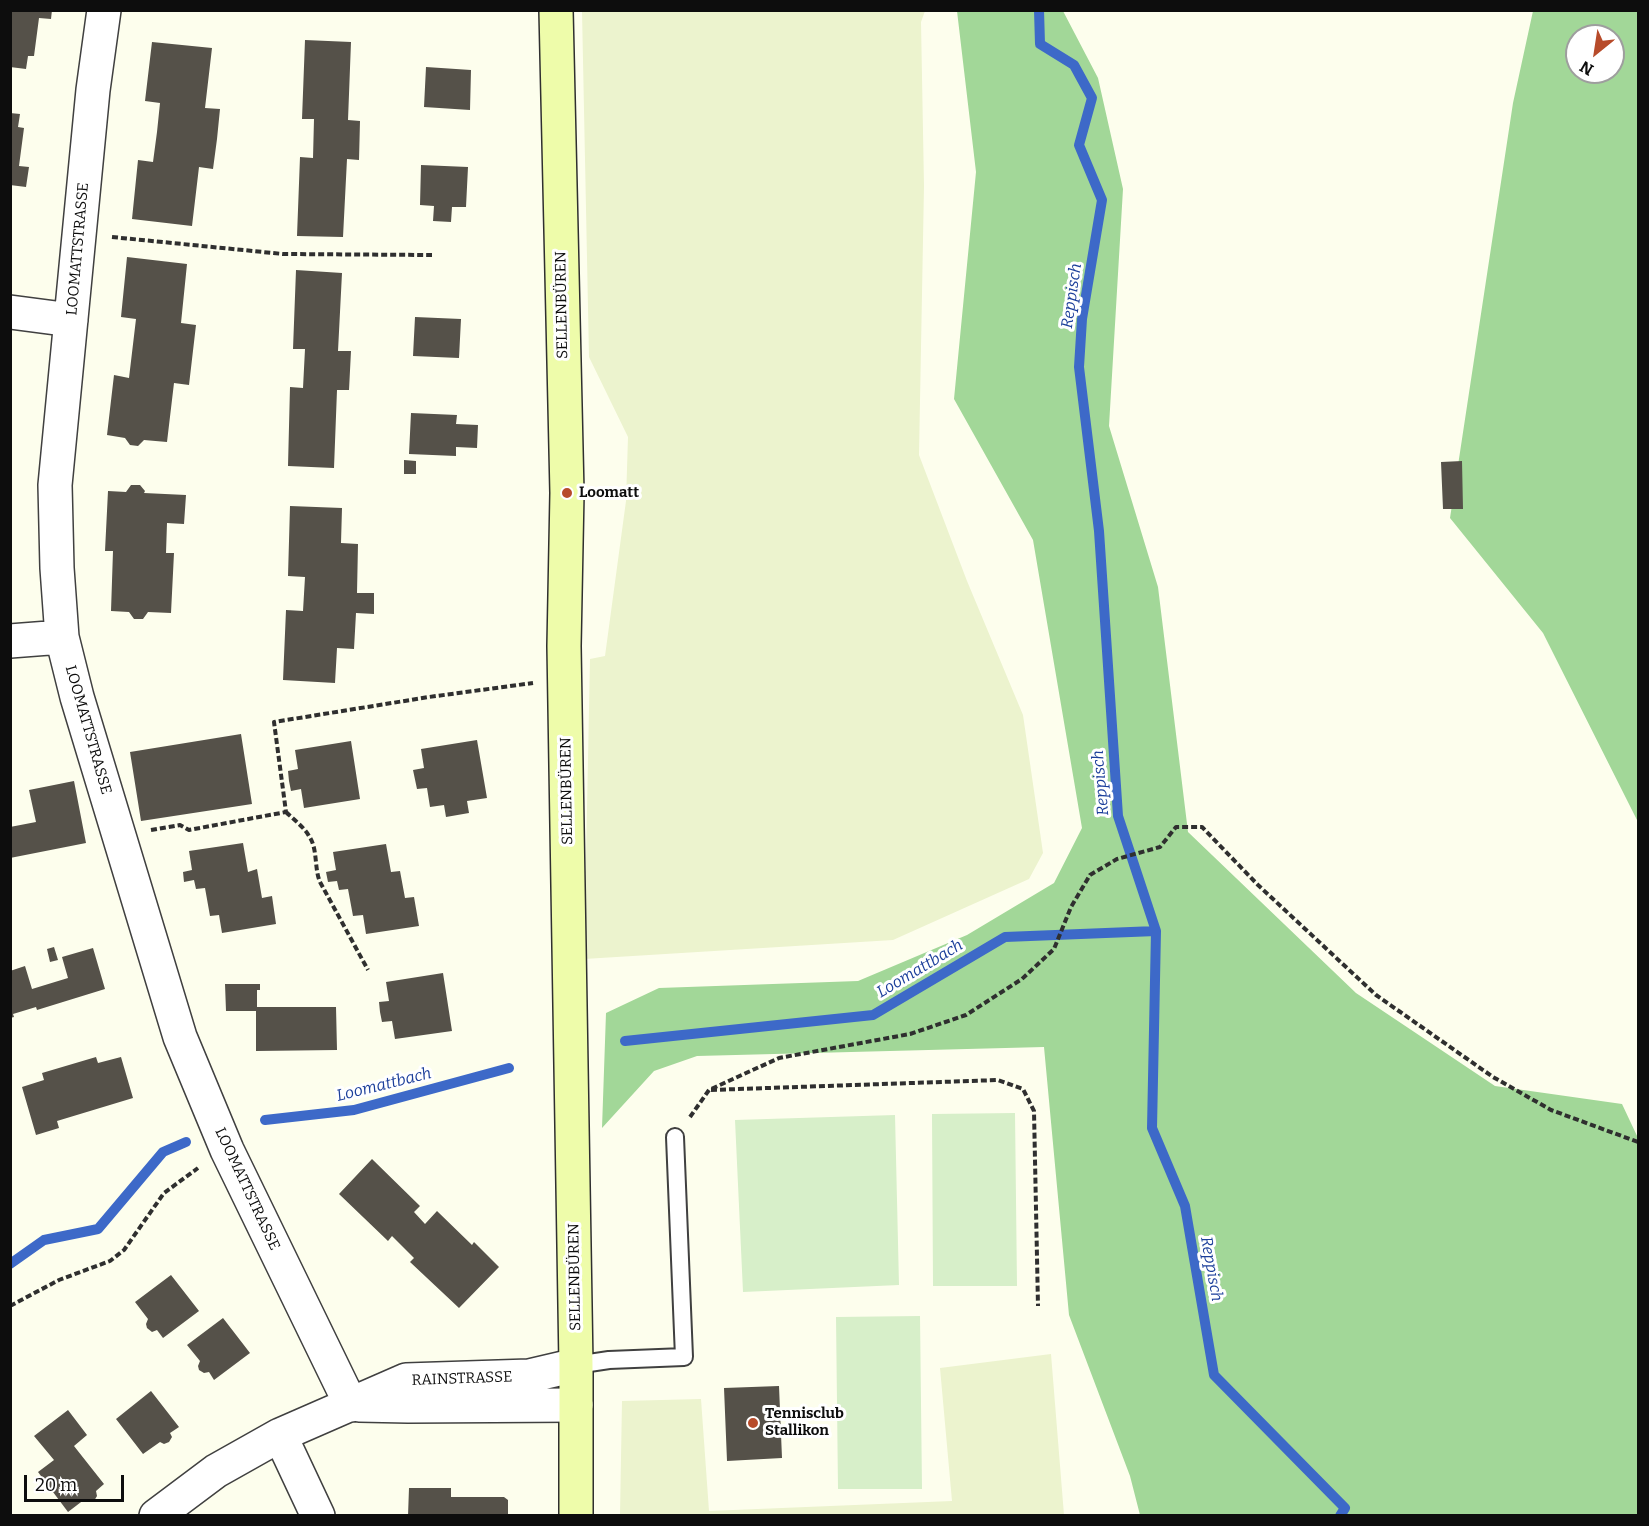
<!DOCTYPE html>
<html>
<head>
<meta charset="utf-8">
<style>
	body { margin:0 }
	#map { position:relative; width:1649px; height:1526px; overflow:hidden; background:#fdfeed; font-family:Bitter,serif }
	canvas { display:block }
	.frame { position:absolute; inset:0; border:12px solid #0d0d0d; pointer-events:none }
	.north { position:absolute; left:1565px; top:24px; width:60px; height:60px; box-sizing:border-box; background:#fff; border:2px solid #9e9e9e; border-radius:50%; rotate:210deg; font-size:16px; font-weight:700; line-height:24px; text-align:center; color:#0d0d0d }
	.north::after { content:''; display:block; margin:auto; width:21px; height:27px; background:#b74b2a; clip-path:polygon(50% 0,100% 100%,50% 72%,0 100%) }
	.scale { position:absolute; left:24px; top:1475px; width:100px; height:27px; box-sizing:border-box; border:3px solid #0d0d0d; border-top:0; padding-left:8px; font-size:18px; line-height:21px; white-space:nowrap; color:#0d0d0d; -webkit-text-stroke:4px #fff; paint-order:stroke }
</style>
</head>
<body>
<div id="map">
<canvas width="1649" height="1526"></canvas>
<div class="frame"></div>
<div class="north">N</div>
<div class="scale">20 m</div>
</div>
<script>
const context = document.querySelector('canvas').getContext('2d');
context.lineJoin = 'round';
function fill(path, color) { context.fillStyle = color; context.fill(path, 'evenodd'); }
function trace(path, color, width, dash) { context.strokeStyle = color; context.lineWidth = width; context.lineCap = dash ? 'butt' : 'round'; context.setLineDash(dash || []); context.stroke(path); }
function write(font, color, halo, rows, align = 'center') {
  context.font = font + ' Bitter,serif'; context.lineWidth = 6; context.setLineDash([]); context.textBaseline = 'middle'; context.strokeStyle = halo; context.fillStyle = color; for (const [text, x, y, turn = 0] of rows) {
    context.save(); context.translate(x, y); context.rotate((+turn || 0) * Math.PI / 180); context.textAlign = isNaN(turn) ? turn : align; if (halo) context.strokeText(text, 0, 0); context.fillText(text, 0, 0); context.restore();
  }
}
fill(new Path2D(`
	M582,11H925L921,22L924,186L919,455L967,581L1023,715L1043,853L1029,879L893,940L584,959L590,659L605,656L626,501L628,437L589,357Z
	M1051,1354L1064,1515H620L622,1401L701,1399L709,1511L952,1501L940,1368Z`), '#ecf3ce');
fill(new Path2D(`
	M957,11H1063L1098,78L1123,189L1109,426L1158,587L1188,832L1356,993L1495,1086L1622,1104L1638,1138V1515H1140L1130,1476L1069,1315L1044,1047L697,1056L654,1071L602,1128L606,1013L659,988L858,981L967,935L1054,883L1082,828L1033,540L954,399L976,172Z
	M1533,11H1638V822L1543,633L1450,518L1513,103ZM1577,36H1613V72H1577Z`), '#a2d798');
fill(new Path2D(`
	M1015,1113L1017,1286H933L932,1114Z
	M895,1115L899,1285L743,1292L735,1120Z
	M920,1316L922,1489H838L836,1317Z`), '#d7efc9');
trace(new Path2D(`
	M1039,10L1040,44L1074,65L1092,98L1079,145L1102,200L1082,319L1079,367L1099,531L1118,816L1156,931L1152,1128L1185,1206L1214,1375L1345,1508L1340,1516
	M625,1041L873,1015L1005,937L1156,931
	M265,1120L354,1110L509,1068
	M10,1264L44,1240L98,1229L163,1152L186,1142`), '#3d69c8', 10);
fill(new Path2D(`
	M10,10H52L51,19L39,18L34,56H28L26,69L10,67Z
	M305,40L351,42L348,120L360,121L359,160L347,159L343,237L297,236L300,157L313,158L314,119H302Z
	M152,42L212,48L205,108L220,109L217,139L213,169L199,167L192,226L132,219L138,160L153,162L157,132L160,103L145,101Z
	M426,67L471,70L470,110L424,107Z
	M10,113L20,114L18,127L24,128L19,166L29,167L26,187L10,185Z
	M421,165L468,167L466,207H452L451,222L433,221L434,206L420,205Z
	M127,257L187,264L181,323L196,325L189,385L174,383L167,442L144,440L138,446L130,445L125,438L107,435L114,375L129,378L136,319L121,317Z
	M296,270L342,273L338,351H351L349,390H337L334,468L288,466L290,387L303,388L305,349H293Z
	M415,317L461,319L459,358L413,356Z
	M411,413L457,415L456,424L478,425L477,448L456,447V456L409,454Z
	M404,460L416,461V474H404Z
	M1462,461L1463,509H1443L1441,462Z
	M131,485H140L145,491L144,493L186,495L184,524L167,523L166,553H174L171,613L148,612L143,619H134L129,612L111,611L113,551H105L108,491L126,492Z
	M290,506L342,508L341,543L358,544L357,593H374V614L356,613L354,649L337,648L335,683L283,680L286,610L303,611L305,577L288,576Z
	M241,734L252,804L141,821L130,752Z
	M477,740L487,798L467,801L469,813L446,817L444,805L430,807L427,788L417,789L413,770L424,768L421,749Z
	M351,741L360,799L304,808L301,789L291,791L289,781L288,771L298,769L295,750Z
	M74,781L86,843L10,858V827L36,822L29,790Z
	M243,843L248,872L257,869L262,898L272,896L276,924L222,933L219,915L210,916L205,888L196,889L194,880L184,882L183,872L192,870L189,851Z
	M386,844L391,872L400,871L405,898L414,897L419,926L366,934L363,915L353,916L348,889L339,890L337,881L328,882L326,872L336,870L333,852Z
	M54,947L58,960L50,962L47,949Z
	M93,948L105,989L37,1010L36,1007L13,1014L14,1017L10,1018V971L25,966L32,989L68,978L62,957Z
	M443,973L452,1031L395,1039L392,1021L382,1022L380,1012L379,1002L389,1001L386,982Z
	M225,984H260V990H257V1007H336L337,1050L256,1051V1011H226Z
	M96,1057L98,1063L121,1057L133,1098L57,1121L59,1128L36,1135L22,1087L44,1080L42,1073Z
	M372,1159L420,1206L414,1212L425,1224L437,1211L472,1245L474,1242L499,1267L459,1308L410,1262L414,1258L392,1236L388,1241L339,1194Z
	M171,1275L199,1311L163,1338L157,1330L152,1332L147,1328L146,1324L148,1319L135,1302Z
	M223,1318L250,1353L214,1380L209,1372L204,1373L199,1370L198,1366L200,1361L187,1345Z
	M779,1386L782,1458L727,1461L724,1388Z
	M151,1391L179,1427L170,1433L172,1437L169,1442L164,1444L160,1442L143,1454L116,1419Z
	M68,1410L87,1435L74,1446L104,1484L96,1491L97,1496L94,1501L89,1502L85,1499L68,1512L38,1472L54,1460L34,1436Z
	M409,1488H451V1497H504L508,1500V1516H408Z`), '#555149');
const lane = new Path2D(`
	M576,1365L609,1360L684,1357L675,1137`);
const street = new Path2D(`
	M104,10L93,90L55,485L57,568L62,637L77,697L180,1037L227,1150L351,1405
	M10,312L71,320
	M10,641L62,637
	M359,1405L408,1406L576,1405
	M280,1435L318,1516
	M156,1516L216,1471L280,1435L406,1380L529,1376L576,1365`);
const secondary = new Path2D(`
	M556,10L567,493L564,646L576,1365V1516`);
trace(lane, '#404040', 20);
trace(street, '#404040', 36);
trace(secondary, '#2f2f2f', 36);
trace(new Path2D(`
	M112,237L283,254L432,255
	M286,812C293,819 304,827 309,836C318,849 314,868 320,882L368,970
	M151,830L180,825L189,830L286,812L274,722L429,697L533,683
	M711,1090L998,1080L1023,1089L1034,1111L1038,1306
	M690,1117L709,1090L779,1058L910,1034L966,1015L1022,979L1054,949L1071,907L1090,875L1117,859L1160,847L1176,827H1202L1258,885L1376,995L1493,1077L1551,1110L1638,1142
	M10,1306L59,1280L110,1261L124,1250L164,1193L198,1168`), '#2f2f2f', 4, [6, 3]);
trace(lane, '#fff', 16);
trace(street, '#fff', 33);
trace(secondary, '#eefcaa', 33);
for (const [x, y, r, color] of [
	[567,493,6,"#b74b2a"],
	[753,1423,6,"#b74b2a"]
]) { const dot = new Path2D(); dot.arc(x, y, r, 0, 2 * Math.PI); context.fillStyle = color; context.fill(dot); trace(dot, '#fff', 2); }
write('15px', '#0d0d0d', '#fff', [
	["LOOMATTSTRASSE",78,249,-85],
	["SELLENBÜREN",562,305,-91],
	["LOOMATTSTRASSE",88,730,74],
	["SELLENBÜREN",567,791,-91],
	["LOOMATTSTRASSE",247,1189,65],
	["SELLENBÜREN",575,1277,-91],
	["RAINSTRASSE",462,1379,-2]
]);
write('bold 15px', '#0d0d0d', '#fff', [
	["Loomatt",579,493],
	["Tennisclub",765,1414],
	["Stallikon",765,1431]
], 'left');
write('italic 16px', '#1b3e9a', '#fff', [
	["Reppisch",1072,296,-82],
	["Reppisch",1101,783,-95],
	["Loomattbach",920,969,-31],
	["Loomattbach",384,1085,-14],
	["Reppisch",1211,1269,80]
]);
</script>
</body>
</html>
